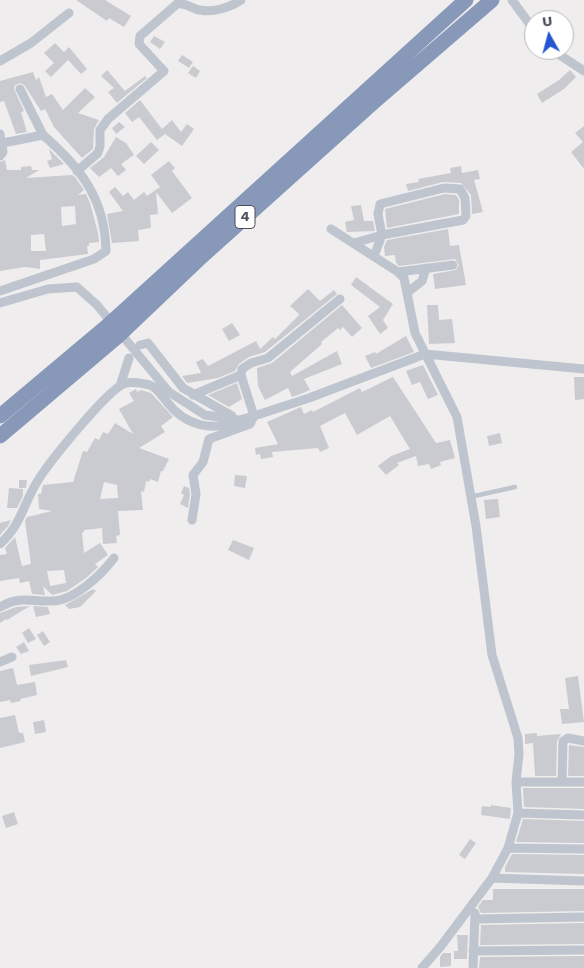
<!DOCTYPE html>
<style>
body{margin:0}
#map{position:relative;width:584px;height:968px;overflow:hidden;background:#efeded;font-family:"Work Sans",sans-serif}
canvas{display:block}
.north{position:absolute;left:524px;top:10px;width:50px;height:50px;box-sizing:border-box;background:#fff;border:1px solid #b5b8bd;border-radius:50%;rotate:353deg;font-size:14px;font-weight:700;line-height:20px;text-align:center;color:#474d59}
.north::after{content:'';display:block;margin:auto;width:18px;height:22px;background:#2555d1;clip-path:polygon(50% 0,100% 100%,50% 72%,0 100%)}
</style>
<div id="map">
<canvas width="584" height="968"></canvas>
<div class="north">U</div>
</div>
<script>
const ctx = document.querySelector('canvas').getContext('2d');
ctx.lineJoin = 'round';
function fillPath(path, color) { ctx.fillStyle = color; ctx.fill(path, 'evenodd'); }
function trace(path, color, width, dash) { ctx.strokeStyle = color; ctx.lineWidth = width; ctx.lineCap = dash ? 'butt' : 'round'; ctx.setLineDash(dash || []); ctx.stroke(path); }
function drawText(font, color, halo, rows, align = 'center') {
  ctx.font = font + ' "Work Sans",sans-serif'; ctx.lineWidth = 4.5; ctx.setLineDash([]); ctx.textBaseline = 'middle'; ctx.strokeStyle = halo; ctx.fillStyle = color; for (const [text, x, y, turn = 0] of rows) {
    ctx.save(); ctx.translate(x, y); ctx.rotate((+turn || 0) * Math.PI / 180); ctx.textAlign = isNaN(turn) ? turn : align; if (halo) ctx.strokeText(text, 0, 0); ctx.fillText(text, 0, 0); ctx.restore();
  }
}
const building = new Path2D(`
 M76 0H105L131 16 124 27 109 18 107 21Z
 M154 36 165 42 160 49 150 42Z
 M55 43 64 52 69 47 87 69 81 74 68 60 51 77 45 71 54 63 44 53Z
 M182 55 193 62 189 68 178 61Z
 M193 66 200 71 196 78 188 73Z
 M107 70 125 91 145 76 147 78 117 103 108 92 114 88 101 76Z
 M570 70 576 77 564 89 542 103 537 94 559 80Z
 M33 72 36 80 39 77 46 97 52 94 63 110 85 88 95 97 78 113 99 120 94 129 93 149 82 158 54 127 45 109 41 111 25 86 21 83 15 85 14 89 24 111 21 112 27 132 16 134 4 101 0 102V81Z
 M140 100 162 129 172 120 181 132 187 124 194 129 182 146 165 134 157 140 139 117 132 122 125 113Z
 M119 122 125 127 116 134 112 128Z
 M584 126V169L571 152 583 142 575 133Z
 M116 137 126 143 134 155 121 164 126 170 118 176 111 168 99 177 90 168 104 157Z
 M151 142 159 150 144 164 136 156Z
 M49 149 64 164 50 168 47 161 52 159Z
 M5 160 7 170H21V167L31 166 32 170H39L26 178 72 175 75 177 84 190 78 195 86 194 90 203 98 233 99 242 89 243V246H87L88 254 40 260V269L25 267 0 271V162ZM75 206 76 224 62 226 61 207ZM44 234 46 251H31V235Z
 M169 161 175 168 172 171 192 198 172 213 156 192 158 214 150 215 151 228 138 230 139 241 112 243 107 214 123 211 109 192 115 187 123 196 128 192 134 200 144 192 147 196 160 187 151 175Z
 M461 166 462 173 478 170 480 179 474 180 483 212 472 214 471 195 461 183 443 182 408 191 406 184 419 182 418 179 451 173 450 168Z
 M445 194 456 195 459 200V214L387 228 385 209Z
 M361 205 364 221H373L375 231 347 232 345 222 354 220 351 206Z
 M448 229 450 246 459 245 466 285 435 289 433 274 456 270 459 265 455 259 399 266 396 263 395 255 385 256 384 247 387 240Z
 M356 277 393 304 383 320 388 328 380 334 368 316 380 307 351 285Z
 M308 289 320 301 334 290 337 294 265 352 249 357 239 364 235 371 218 378 187 383 182 376 201 373 196 362 203 359 208 366 256 341 260 349 273 337 275 339 298 316 299 314 290 306Z
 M342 305 362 328 352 337 343 327 340 330 338 328 321 342 322 344 290 372 292 376 337 351 342 364 304 379 310 390 303 393 292 397 288 388 265 400 258 386 257 368 272 363Z
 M427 305H438L439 320 452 319 455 343 429 344Z
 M232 323 240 335 229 341 222 329Z
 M406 336 414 352 371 368 365 356 375 352 376 354Z
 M423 365 438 395 428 399 420 382 412 385 406 371Z
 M393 377 436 443 450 440 455 458 440 462 441 465 431 469 429 464 418 466 416 456 397 463 399 465 386 475 378 466 391 456 410 449 390 416 357 435 345 413 320 426 329 448 320 452 318 448 272 452 273 457 261 459 260 454 256 455 255 448 278 444 267 422 301 407 304 414 312 410 313 412 360 388 362 392Z
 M574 377H584V399L575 400Z
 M237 383 242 399 229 407 208 395Z
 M136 389 137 392 141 390 151 393 173 417 161 426 165 432 139 448 169 459 163 471H161L158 482 150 479 149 482 146 481 144 492 141 491 143 510 118 511 120 535 116 536 117 543 103 544 102 528 84 530V532L82 533 84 553 100 543 108 555 95 564 98 567 86 578 67 591 52 595 43 586 45 595 32 594 29 581 20 583 19 578 0 581V555L7 554 5 548 15 537 22 566 31 564 25 521 27 517 52 511 39 509 38 494H41L43 485 73 482 83 451 87 452 95 438 99 440 103 432 108 434 115 423 133 434 119 409 134 401 129 393ZM104 482 117 485 118 498 100 499ZM64 570 66 583 50 586 47 571Z
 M500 433 502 443 489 446 487 436Z
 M235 475 247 476 245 488 234 486Z
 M19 480H27L26 488H19Z
 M184 486 189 488 190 494 188 508 180 504 184 495 181 493Z
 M9 488 23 489V496L17 508H7Z
 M498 499 500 517 486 519 484 500Z
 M11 520 8 526 0 535V523Z
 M233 540 254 548 249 560 228 550Z
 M93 589 96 591 80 607 69 609 65 605Z
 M30 606 7 620 6 619 0 623V613L16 607Z
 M33 606 48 607 50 614 36 617Z
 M29 628 36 639 28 643 22 633Z
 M43 631 50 642 44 646 37 635Z
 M24 642 29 651 21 654 16 647Z
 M66 660 68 667 31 676 29 665Z
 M13 668 17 685 35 682 37 695 20 699 21 701 11 703 10 700 0 702V671Z
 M578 676 584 722 562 724 560 709H569L565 678Z
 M15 715 19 733H23L25 742 0 748V718Z
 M44 720 46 732 35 734 33 722Z
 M537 733V736L561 734 557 741 556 776H535L533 743 525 744V734Z
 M569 745 584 747V776H568Z
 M523 788H584V809L524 807Z
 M491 805 511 808 510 819 481 815 482 806 491 807Z
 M14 812 18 824 6 828 2 816Z
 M523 819 584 821V843L516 842Z
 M470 839 476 843 465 859 459 855Z
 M512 854 584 855V874L505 872V867Z
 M493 889H584V911L481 913 478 907 483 900H493Z
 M584 923V944L480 945 481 925Z
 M457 935H468L467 959H454V951H458Z
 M443 953H451V966L440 967V957Z
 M584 956V968H479L480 957Z`);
const lane = new Path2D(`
 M470 497 515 487`);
const street = new Path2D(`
 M512 0 534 30
 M552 50 584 71
 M0 61 31 43 69 13
 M20 89 43 135
 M0 134 3 152 0 156
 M77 171 98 153 100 146V130L108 119 164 71 139 44 140 36 177 4C185 2 192 9 200 10 213 13 231 7 241 0
 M331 229 398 272 404 278 415 333 457 417 476 526 492 655 518 738 519 754 516 782 518 813 508 848 492 878 441 946 422 968
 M354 243 382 235 463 220 466 216 465 198 460 189 444 188 380 204 378 214 382 235 374 256
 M398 272 453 265
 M0 291 94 259 106 251C105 199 81 168 43 135L3 143
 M408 292 422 281 426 268
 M0 303 48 289 77 287 97 305 169 392 205 415 239 420 254 416 309 398 425 354 584 369
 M140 345 148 343 183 388 232 416
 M120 386 129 358
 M193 395 241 375
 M192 520 196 494 193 475 203 462 209 439 250 424 254 416 241 375 242 369 251 363 268 358 340 299
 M0 544C21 525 23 505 37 482 47 465 109 387 126 383 131 382 139 383 145 384 156 385 160 394 167 402 185 425 212 433 238 420
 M0 607C22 595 31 602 52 601 74 601 102 574 114 558
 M0 662 12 657
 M562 781 563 741 568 738 584 741
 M516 782H584
 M518 813 584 815
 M508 848 584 849
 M492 878 584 881
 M476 919 584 917
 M473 951 584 950
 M473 968 475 913`);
const highway = new Path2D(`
 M0 416 106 327 466 0
 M0 436 117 337 198 260 375 101 492 0`);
const shields = [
 [245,217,20]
];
const shieldNames = [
 ["4",245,217]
];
fillPath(building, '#cacbd1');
trace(lane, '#bfc5ce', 4.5);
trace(street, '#bfc5ce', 9);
trace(highway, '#8898b9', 15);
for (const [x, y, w] of shields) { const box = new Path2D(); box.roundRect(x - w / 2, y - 11.5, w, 23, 4); ctx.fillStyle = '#fff'; ctx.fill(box); trace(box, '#474d59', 1); }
drawText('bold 14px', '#474d59', null, shieldNames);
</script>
